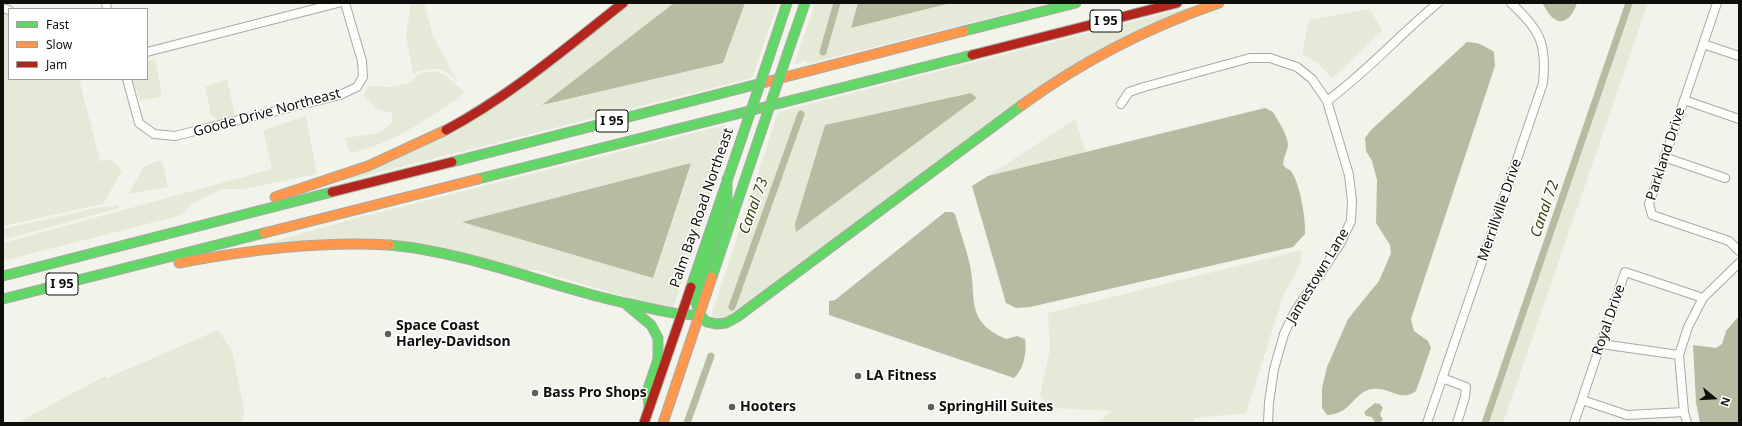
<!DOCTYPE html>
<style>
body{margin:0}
#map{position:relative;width:1742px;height:426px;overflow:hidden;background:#f2f4ec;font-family:"Noto Sans",sans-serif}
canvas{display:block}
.frame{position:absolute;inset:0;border:4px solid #0e0f0a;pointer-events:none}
.legend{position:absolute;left:8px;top:8px;width:140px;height:72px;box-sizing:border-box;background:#fff;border:1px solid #9f9f9d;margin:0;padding:5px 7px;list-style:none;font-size:12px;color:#0e0f0a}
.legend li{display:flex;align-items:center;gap:8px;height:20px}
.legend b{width:20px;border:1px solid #9f9f9d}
.north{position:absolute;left:1694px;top:378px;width:40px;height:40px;-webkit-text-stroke:3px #fff;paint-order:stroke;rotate:108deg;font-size:11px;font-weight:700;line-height:16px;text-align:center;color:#0e0f0a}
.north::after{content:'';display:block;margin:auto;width:14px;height:18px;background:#0e0f0a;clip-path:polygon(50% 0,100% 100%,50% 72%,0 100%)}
</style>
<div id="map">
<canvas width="1742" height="426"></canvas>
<div class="frame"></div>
<ul class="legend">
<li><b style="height:5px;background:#63d668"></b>Fast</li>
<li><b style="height:5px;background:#ff974d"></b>Slow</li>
<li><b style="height:5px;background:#b3261e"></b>Jam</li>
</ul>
<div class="north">N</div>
</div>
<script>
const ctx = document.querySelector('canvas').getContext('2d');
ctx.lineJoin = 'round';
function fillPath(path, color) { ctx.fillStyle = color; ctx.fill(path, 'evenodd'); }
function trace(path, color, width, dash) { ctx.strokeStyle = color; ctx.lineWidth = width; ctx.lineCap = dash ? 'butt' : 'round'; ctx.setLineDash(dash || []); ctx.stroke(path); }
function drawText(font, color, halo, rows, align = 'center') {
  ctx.font = font + ' "Noto Sans",sans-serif'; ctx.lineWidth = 3; ctx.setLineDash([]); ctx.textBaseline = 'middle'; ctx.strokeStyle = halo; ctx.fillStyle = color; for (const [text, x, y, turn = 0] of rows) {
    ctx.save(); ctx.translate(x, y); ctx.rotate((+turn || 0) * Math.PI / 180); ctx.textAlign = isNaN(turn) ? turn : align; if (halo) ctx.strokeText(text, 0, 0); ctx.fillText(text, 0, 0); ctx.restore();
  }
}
const green = new Path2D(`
 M411 3H424L433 36 458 82C447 71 441 67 426 70 421 71 417 71 413 74L406 35Z
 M629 3H674L543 105 723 63 745 3H778L752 78 345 181 422 146Z
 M815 3H858L851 28 951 3H1048L807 64 806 60 794 65Z
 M1625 3H1648L1503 423H1482Z
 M1198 5 1144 28 725 318 711 317 778 112ZM971 93 977 98 796 232 795 224 825 125Z
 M1369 9 1383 30 1332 79 1318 63 1302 54 1309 20Z
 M5 13 9 15V79H79L100 161 112 160 122 171 103 204 3 226V14Z
 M155 59 162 96 140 101 132 79H147V61Z
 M436 71 447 76 464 92 459 98C423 121 393 144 350 153L345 138 379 133 393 122 392 113 377 109 363 95 368 86 390 87 410 83 418 74Z
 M227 79 235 116 218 121 211 114 205 87Z
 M306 116 317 174 244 189H222L193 203 182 215 3 261V243L272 169 263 130Z
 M1075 119 1086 152 988 176Z
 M725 125 726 129 735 127 672 311 536 270H518L459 254 261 245 349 220Z
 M157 161H162L168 187 128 194 144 167Z
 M118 205 119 208 3 240V229L105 206 108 207Z
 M1302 250 1300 265 1284 294 1246 413 1195 418 1193 423H1096L1112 411 1050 408 1040 395 1050 350 1048 313Z
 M218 330 232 351 244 409 243 423H17L105 376 107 378Z`);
const water = new Path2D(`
 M674 3H745L723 63 542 105Z
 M858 3H951L851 28Z
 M1542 3H1577C1574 13 1565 28 1553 18 1548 14 1546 8 1542 3Z
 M1467 42C1478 42 1485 46 1494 52L1495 66 1411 319 1414 331 1428 341 1431 348 1416 391C1402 403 1388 386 1372 389 1353 392 1352 414 1327 415L1322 408V388L1327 367 1348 319 1379 281 1391 253 1390 245 1376 223 1377 180 1372 161 1366 151 1365 138 1371 130Z
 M971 93 977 98 796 232 795 224 825 125Z
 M1265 108 1273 112C1278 121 1288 135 1288 145 1288 151 1281 161 1284 166 1285 168 1289 169 1291 171 1300 183 1306 219 1305 234L1293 247 1030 307 1016 308 1006 303 972 186 988 176Z
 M691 163 653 278 462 222Z
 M945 212H952L955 214C960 231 966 248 970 265 977 300 965 321 1006 339L1017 336 1025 339C1027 352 1024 369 1014 378L829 315V301L835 300Z
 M1739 316V423H1700L1696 402 1693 345 1716 348 1722 344 1726 331Z
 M1375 403 1380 404 1383 408 1380 414 1383 420 1379 423H1375L1372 417 1366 416 1364 412Z`);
const canal = new Path2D(`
 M823 52 837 3
 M732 307 801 114
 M687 423 711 356
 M1485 423 1629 3`);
const street = new Path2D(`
 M106 3 107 9
 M1717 3 1649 204 1652 215 1729 241 1739 251
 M3 8 9 10
 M1703 44 1739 56
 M147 52 338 3
 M127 79 139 123 154 134 175 136 340 95 357 87 363 77 362 61 345 3
 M1684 100 1739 119
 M1327 101C1367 72 1400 34 1438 3
 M1121 104 1129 92 1144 87 1250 58H1270L1297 67 1312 79 1327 101 1349 175 1352 201 1351 221 1340 244 1294 313 1284 334 1274 369 1269 402 1268 423
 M1664 157 1725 178
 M1601 344 1679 355
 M1442 378 1466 387 1465 397 1457 423
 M1582 400 1627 415 1684 412
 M1427 423 1543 83C1547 43 1540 30 1511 3
 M1574 423 1625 272 1703 298
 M1687 423 1684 412 1679 355 1688 327 1703 298 1739 263`);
const fast = new Path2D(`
 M964 31 1076 3
 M788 52 805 3
 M769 57 787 3
 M452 162 766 82
 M478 179 972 55
 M727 179V201L695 297 699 315 707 322 717 324 726 323 737 317 1022 105
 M390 245C473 253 549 287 630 304 653 309 675 315 699 315
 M3 276 332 192
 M712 277 761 132
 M691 287 742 137
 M3 299 264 233
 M628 306 651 325 658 338V359L648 389 649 408`);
const slow = new Path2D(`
 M766 82 964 31
 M1022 105C1084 60 1146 28 1219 3
 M275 197 368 166 446 130
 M264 233 478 179
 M179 263C250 250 318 241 390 245
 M663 423 712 277`);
const jam = new Path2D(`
 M972 55 1177 3
 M446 130C510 96 566 48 623 3
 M332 192 452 162
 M644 423 691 287`);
const fastBridge = new Path2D(`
 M761 132 788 52
 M742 137 769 57`);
const markers = [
 [388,334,4,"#5e5f59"],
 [858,376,4,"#5e5f59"],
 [535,393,4,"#5e5f59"],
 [732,407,4,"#5e5f59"],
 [931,407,4,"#5e5f59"]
];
const shields = [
 [1106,21,32],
 [612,121,32],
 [62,284,32]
];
const shieldNames = [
 ["I 95",1106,21],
 ["I 95",612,121],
 ["I 95",62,284]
];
const streetNames = [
 ["Goode Drive Northeast",267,113,-15],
 ["Parkland Drive",1666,154,-72],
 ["Palm Bay Road Northeast",702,208,-71],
 ["Merrillville Drive",1500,210,-71],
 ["Jamestown Lane",1318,276,-59],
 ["Royal Drive",1609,320,-71]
];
const poiNames = [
 ["Space Coast",396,326],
 ["Harley-Davidson",396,342],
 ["LA Fitness",866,376],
 ["Bass Pro Shops",543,393],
 ["Hooters",740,407],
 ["SpringHill Suites",939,407]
];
const waterNames = [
 ["Canal 73",754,206,-70],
 ["Canal 72",1545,209,-71]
];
fillPath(green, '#e5ead8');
fillPath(water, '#b6bca2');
trace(canal, '#b6bca2', 7);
trace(street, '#a8a9a3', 10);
trace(fast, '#a8a9a3', 11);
trace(slow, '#a8a9a3', 11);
trace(jam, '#a8a9a3', 11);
trace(street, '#fdfdfc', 8);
trace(fast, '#63d668', 9);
trace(slow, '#ff974d', 9);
trace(jam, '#b3261e', 9);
trace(fastBridge, '#a8a9a3', 11, []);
trace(fastBridge, '#63d668', 9);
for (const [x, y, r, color] of markers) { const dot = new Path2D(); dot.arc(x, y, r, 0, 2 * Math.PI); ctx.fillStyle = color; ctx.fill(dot); trace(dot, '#fff', 1.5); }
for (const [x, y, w] of shields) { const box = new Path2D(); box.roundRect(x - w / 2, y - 11, w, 22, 3); ctx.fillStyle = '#fff'; ctx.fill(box); trace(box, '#0e0f0a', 1); }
drawText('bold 13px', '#0e0f0a', null, shieldNames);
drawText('14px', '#0e0f0a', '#fff', streetNames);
drawText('bold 14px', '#0e0f0a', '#fff', poiNames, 'left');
drawText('italic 15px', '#3b440c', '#fff', waterNames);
</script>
